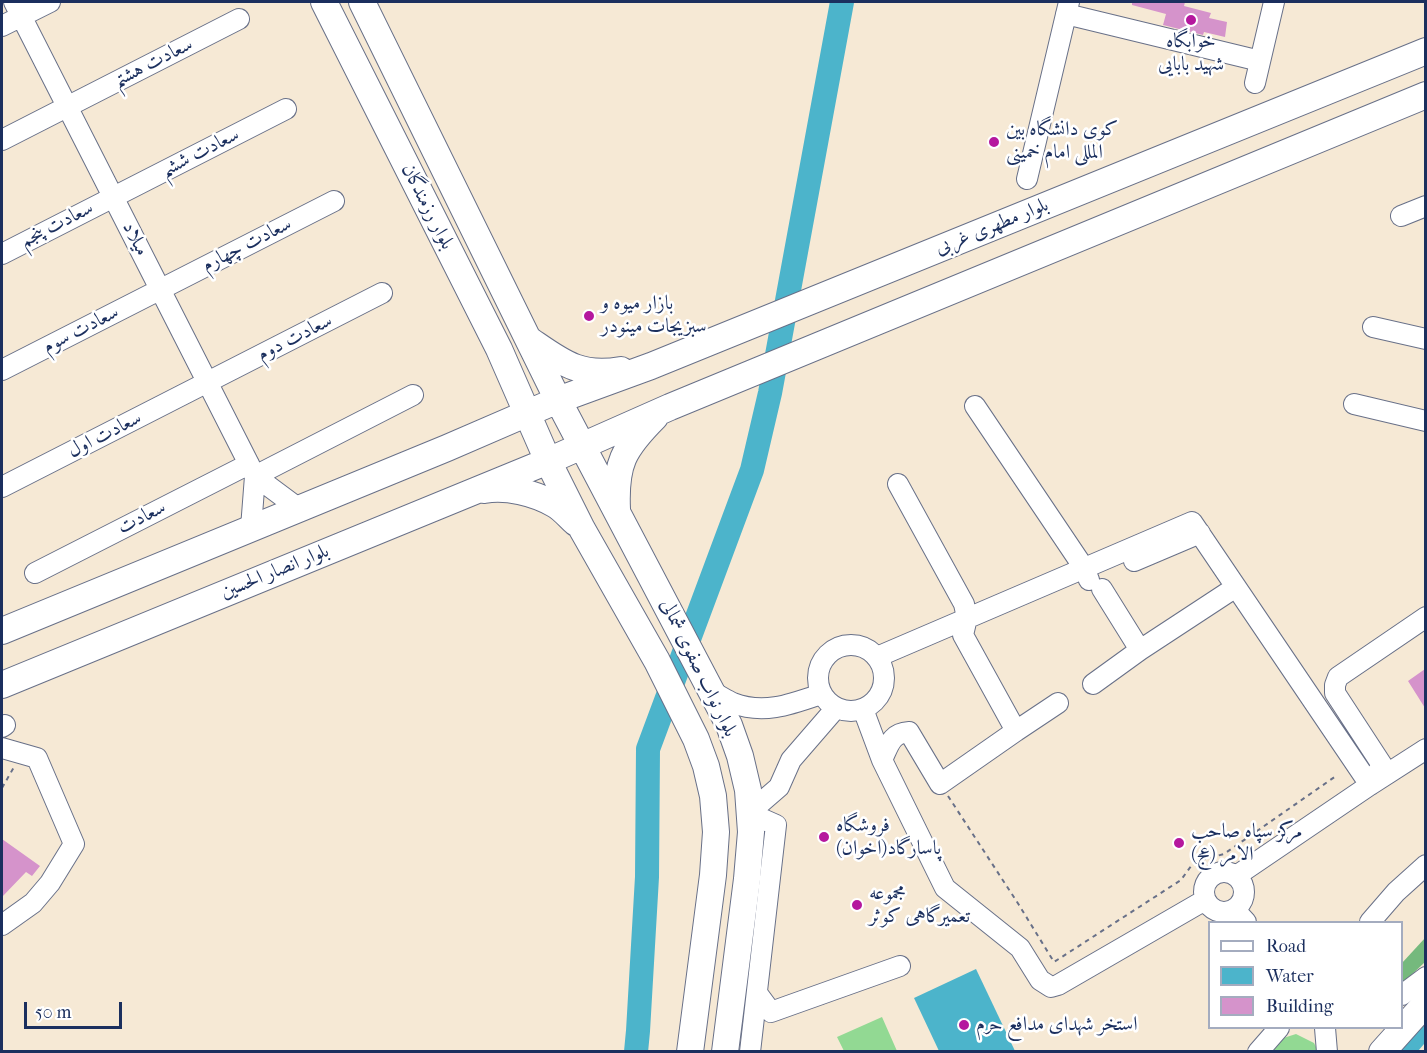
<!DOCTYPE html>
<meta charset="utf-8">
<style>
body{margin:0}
#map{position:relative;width:1427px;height:1053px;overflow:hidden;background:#f6e9d5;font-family:"IM FELL French Canon",serif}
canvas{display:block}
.frame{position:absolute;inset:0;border:3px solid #1b2f5e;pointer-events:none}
.legend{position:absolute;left:1208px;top:921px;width:195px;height:108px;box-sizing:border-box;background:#fff;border:2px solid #a4acbf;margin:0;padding:8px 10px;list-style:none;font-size:18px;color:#1b2f5e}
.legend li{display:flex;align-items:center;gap:12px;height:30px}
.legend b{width:30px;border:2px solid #a4acbf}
.scale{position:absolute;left:24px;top:1002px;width:98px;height:27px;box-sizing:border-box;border:3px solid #1b2f5e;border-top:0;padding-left:8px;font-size:18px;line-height:21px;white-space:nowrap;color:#1b2f5e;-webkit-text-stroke:4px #fff;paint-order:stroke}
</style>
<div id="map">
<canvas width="1427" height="1053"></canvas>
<div class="frame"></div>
<ul class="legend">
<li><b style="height:8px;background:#fff"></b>Road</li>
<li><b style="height:16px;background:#4cb4cb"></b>Water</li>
<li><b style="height:16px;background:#d593cb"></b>Building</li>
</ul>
<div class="scale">50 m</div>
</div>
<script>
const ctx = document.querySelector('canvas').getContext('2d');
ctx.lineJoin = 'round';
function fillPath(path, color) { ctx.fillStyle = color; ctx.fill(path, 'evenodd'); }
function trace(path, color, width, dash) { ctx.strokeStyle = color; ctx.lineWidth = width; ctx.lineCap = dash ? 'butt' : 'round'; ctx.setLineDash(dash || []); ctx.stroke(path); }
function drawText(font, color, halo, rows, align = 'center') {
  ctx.font = font + ' "IM FELL French Canon",Amiri,serif'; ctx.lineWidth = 5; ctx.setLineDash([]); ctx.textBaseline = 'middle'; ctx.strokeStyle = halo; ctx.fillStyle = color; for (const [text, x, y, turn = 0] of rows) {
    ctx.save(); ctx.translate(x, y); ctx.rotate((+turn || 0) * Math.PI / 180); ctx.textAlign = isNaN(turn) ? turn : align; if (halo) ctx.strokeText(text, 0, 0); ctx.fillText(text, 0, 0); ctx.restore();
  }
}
const green = new Path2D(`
 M882 1017 897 1051H844L837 1037Z
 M1296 1034 1314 1043 1318 1051 1267 1052 1277 1040Z`);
const forest = new Path2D(`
 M1425 938V962L1402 984V963Z`);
const water = new Path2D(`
 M976 969 1015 1051H939L914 998Z`);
const canal = new Path2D(`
 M1408 1052 1426 1031`);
const river = new Path2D(`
 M636 1052 638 1031 647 877 648 749 752 470 770 393 842 2`);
const building = new Path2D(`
 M1132 2H1185L1184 6 1211 13 1209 18 1227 22 1225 37 1204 32 1203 35 1163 25 1166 14 1132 5Z
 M1425 669V708L1408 681Z
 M2 839 40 866 32 876 26 872 2 897Z`);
const path = new Path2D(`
 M2 788 14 767
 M948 796 1019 905 1054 962 1181 880 1194 862 1224 854 1336 776`);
const minor = new Path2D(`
 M14 2 255 476 298 508
 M1066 14 1260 61
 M2 26 50 2
 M1255 83 1274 2
 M2 140 239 19
 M1027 179 1069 2
 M1401 216 1426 206
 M2 254 286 109
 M1373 327 1426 339
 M2 370 334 201
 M1354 404 1426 421
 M975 406 1084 568 1089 580
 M255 476 413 395
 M2 487 382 293
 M251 528 255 476
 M1134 561 1200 533
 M35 573 249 464
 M818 678a33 33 0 1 1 66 0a33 33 0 1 1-66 0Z
 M1140 650 1236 587
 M877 657 1192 522 1370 785
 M1093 684 1140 650 1102 589
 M712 692C719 695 726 700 733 703 764 715 792 704 821 694
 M863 709 882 760 945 888 1020 948 1040 980 1051 987 1058 985 1205 900
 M2 727 5 725
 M1016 731 1058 703
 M2 748 37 758 74 844 50 883 33 903 2 925
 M882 760C889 745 891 733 909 732L940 784 1016 731 963 635 967 618 964 604 898 484
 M1370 785 1382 765 1335 693V685L1338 677 1426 617
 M1204 892a20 20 0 1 1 40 0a20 20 0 1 1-40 0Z
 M1236 876 1370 785 1426 749
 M1234 909 1246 922
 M1370 922 1396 892 1426 865
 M757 993 771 1012 900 966
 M1402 995 1426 977
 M1325 1028 1327 1052
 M750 1052 776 825 749 813 779 787 791 760 836 708
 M1258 1052 1279 1028`);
const major = new Path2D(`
 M324 2 499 349 548 461 582 529 657 661 696 739 706 766 713 796 716 832 713 875 690 1052
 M362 2 558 400 729 725 740 756 748 790 751 832 747 879 725 1052
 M531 341C563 363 580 377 621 370
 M484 490C507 486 534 493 554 504 562 508 569 517 576 523
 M617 509C615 464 623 449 655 417
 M2 631 447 448 558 400 651 366 1426 51
 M2 685 548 461 670 407 1426 95
 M1382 1052 1426 1003`);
const markers = [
 [1191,20,6,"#b5179e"],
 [994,142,6,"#b5179e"],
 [589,316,6,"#b5179e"],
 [824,837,6,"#b5179e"],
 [1179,843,6,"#b5179e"],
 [857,905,6,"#b5179e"],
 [964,1025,6,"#b5179e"]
];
const poiNames = [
 ["خوابگاه",1191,42,"center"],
 ["شهید بابایی",1191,65,"center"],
 ["کوی دانشگاه بین",1006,130],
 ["المللی امام خمینی",1006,153],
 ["بازار میوه و",601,304],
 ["سبزیجات مینودر",601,327],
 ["فروشگاه",836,826],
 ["پاسارگاد(اخوان)",836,849],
 ["مرکز سپاه صاحب",1191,832],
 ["الامر (عج)",1191,855],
 ["مجموعه",869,894],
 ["تعمیرگاهی کوثر",869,917],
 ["استخر شهدای مدافع حرم",976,1025]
];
const streetNames = [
 ["سعادت هشتم",153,63,-27],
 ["سعادت ششم",200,153,-27],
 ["بلوار رزمندگان",427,207,63],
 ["سعادت پنجم",57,225,-27],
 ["بلوار مطهری غربی",992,227,-22],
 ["میلاد",135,239,63],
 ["سعادت چهارم",247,245,-27],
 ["سعادت سوم",81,330,-27],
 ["سعادت دوم",295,338,-27],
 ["سعادت اول",105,435,-27],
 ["سعادت",142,518,-27],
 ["بلوار انصار الحسین",275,572,-22],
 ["بلوار نواب صفوی شمالی",698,668,64]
];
fillPath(green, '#92d993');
fillPath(forest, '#75b97d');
fillPath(water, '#4cb4cb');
trace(canal, '#4cb4cb', 14);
trace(river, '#4cb4cb', 24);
fillPath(building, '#d593cb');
trace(minor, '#687088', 22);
trace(major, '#687088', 28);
trace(path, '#687088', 2, [4.5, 4.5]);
trace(minor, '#fff', 20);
trace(major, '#fff', 26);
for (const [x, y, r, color] of markers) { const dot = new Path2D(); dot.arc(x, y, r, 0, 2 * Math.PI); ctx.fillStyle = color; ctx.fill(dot); trace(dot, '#fff', 2); }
drawText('20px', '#1b2f5e', '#fff', poiNames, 'left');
drawText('20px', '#1b2f5e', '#fff', streetNames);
</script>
